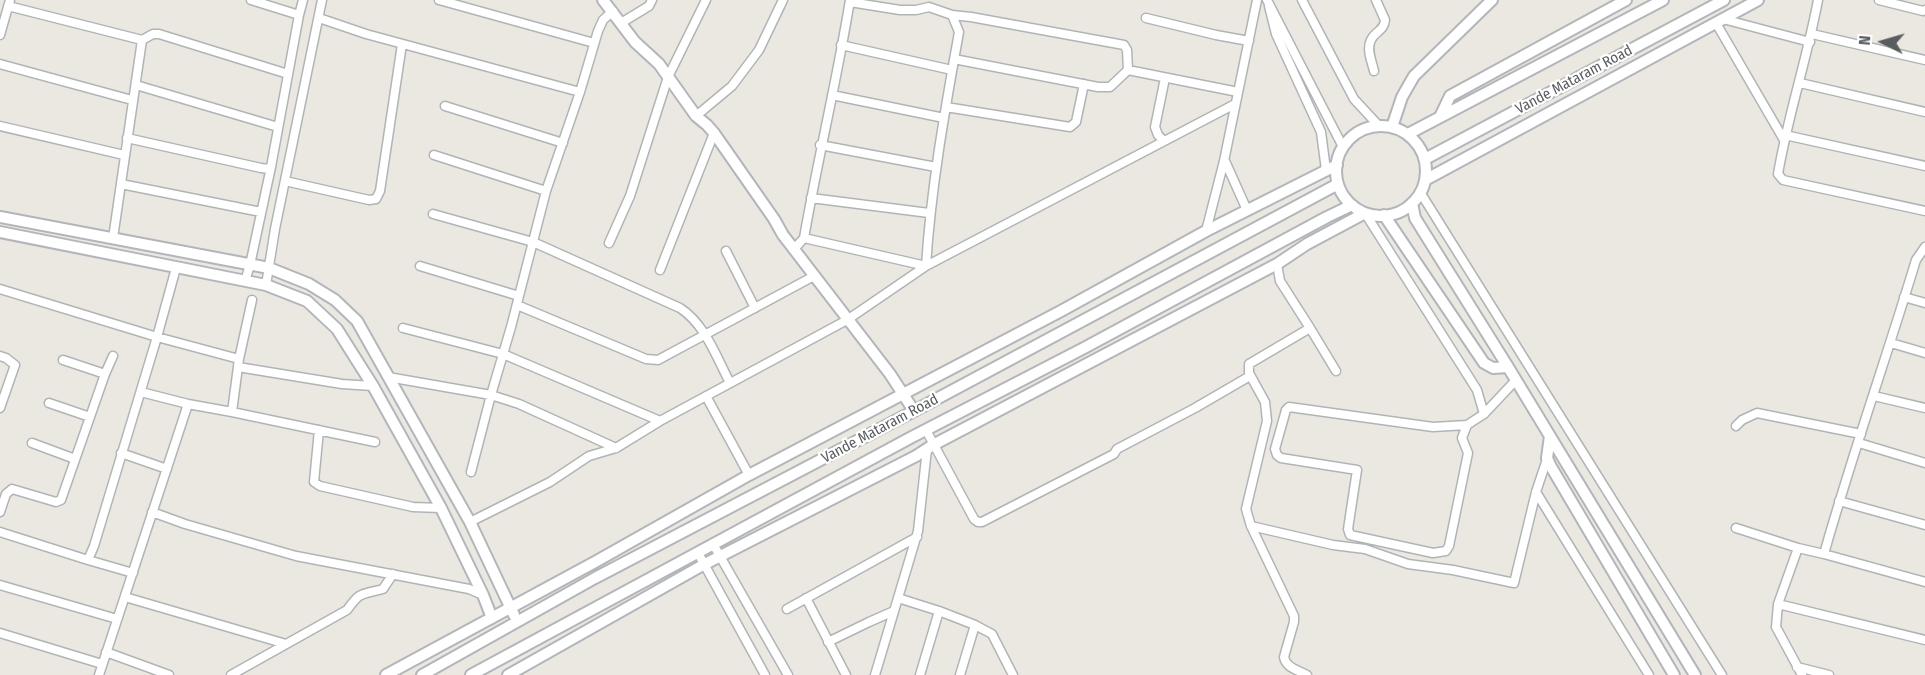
<!DOCTYPE html>
<style>
body{margin:0}
#map{position:relative;width:1925px;height:675px;overflow:hidden;background:#ebe8e1;font-family:"Fira Sans Condensed",sans-serif}
canvas{display:block}
.north{position:absolute;left:1853px;top:12px;width:60px;height:60px;-webkit-text-stroke:4px #fff;paint-order:stroke;rotate:275deg;font-size:16px;font-weight:700;line-height:24px;text-align:center;color:#595d60}
.north::after{content:'';display:block;margin:auto;width:21px;height:27px;background:#595d60;clip-path:polygon(50% 0,100% 100%,50% 72%,0 100%)}
</style>
<div id="map">
<canvas width="1925" height="675"></canvas>
<div class="north">N</div>
</div>
<script>
const ctx = document.querySelector('canvas').getContext('2d');
ctx.lineJoin = 'round';
function trace(path, color, width, dash) { ctx.strokeStyle = color; ctx.lineWidth = width; ctx.lineCap = dash ? 'butt' : 'round'; ctx.setLineDash(dash || []); ctx.stroke(path); }
function drawText(font, color, halo, rows, align = 'center') {
  ctx.font = font + ' "Fira Sans Condensed",sans-serif'; ctx.lineWidth = 4.5; ctx.setLineDash([]); ctx.textBaseline = 'middle'; ctx.strokeStyle = halo; ctx.fillStyle = color; for (const [text, x, y, turn = 0] of rows) {
    ctx.save(); ctx.translate(x, y); ctx.rotate((+turn || 0) * Math.PI / 180); ctx.textAlign = isNaN(turn) ? turn : align; if (halo) ctx.strokeText(text, 0, 0); ctx.fillText(text, 0, 0); ctx.restore();
  }
}
const street = new Path2D(`
 M251 0 299 15
 M439 0 594 43
 M1267 0 1343 147
 M1302 0 1354 99 1379 126
 M1818 0C1807 59 1788 115 1778 174L1783 180 1925 211
 M1879 0 1923 11 1925 10
 M8 6 142 40
 M1269 6 1276 34 1321 132 1326 170
 M952 15 971 17 1124 45 1127 50 1128 70
 M319 18 366 34 580 92
 M1146 18 1216 35 1249 41
 M1723 19 1810 42
 M621 23 649 6 652 0
 M1716 23 1784 140
 M1812 34 1925 60
 M0 35 10 0
 M841 45 952 70
 M954 59 1098 87H1110L1128 70 1238 92
 M0 64 132 100
 M1374 71C1372 62 1366 49 1371 40 1375 31 1384 31 1385 20L1376 0
 M1800 83 1925 112
 M136 85 278 127
 M832 95 944 118
 M445 106 563 143
 M946 107 1070 127 1076 122 1084 84
 M696 116 732 86 759 50 783 0
 M0 126 124 155
 M1785 135 1925 166
 M127 138 261 168 270 169
 M1164 141 1158 135 1155 127 1165 78
 M820 145 936 167
 M434 155 546 191
 M1225 161 1247 210
 M285 181 369 200 376 199 380 191 402 44
 M121 184 261 212
 M1420 192 1722 675
 M811 198 929 213
 M1365 213 1477 390 1484 414
 M433 214 533 242 680 308C705 324 717 358 730 383
 M1206 231 1224 161 1257 0
 M113 238 142 40 153 34H159L288 74
 M804 238 926 266 1235 104
 M609 243 630 196 668 77 706 0
 M795 248 804 238C818 158 837 80 850 0
 M726 251 755 308
 M1277 264 1280 281 1310 328 1249 364V373L1265 402 1267 421 1246 509 1251 526 1294 616V622L1284 657C1286 668 1298 670 1307 675
 M420 266 519 296
 M660 270 714 133
 M245 281 250 265 271 167 299 15 303 0
 M266 285 275 229 322 0
 M0 289 157 337 176 268
 M1904 297 1925 303
 M517 305 646 359 658 360 814 276
 M403 328 503 354 660 421
 M1310 328 1336 371
 M1891 343 1925 353
 M0 356 6 358 15 365 0 408
 M238 367 342 384 373 386
 M105 374 113 356
 M388 377 491 395 519 404 616 448
 M141 392 188 404 232 412 239 359
 M706 396 749 475
 M1874 396 1925 408
 M49 403 90 417
 M232 412 375 442
 M1467 425 1462 438 1468 453 1449 546 1446 551 1433 553 1350 535 1348 529 1357 470 1281 458 1277 455 1275 449 1286 410 1289 407 1433 427 1467 425 1484 414 1516 380
 M1736 426 1742 420 1757 413 1861 434
 M319 430 314 482 320 486 413 507 441 508
 M926 430 974 519 978 522H982L1114 454 1117 449 1195 408 1250 376
 M32 443 75 459
 M1859 443 1925 463
 M121 453 167 469
 M471 472 491 395 511 327 546 191 580 92 598 31 603 20 613 11
 M1536 492 1649 675
 M1839 501 1925 525
 M0 512 6 494 12 489 56 502 61 500 105 374 63 360
 M152 512 185 524 296 556 469 589 483 595
 M470 522 550 482 589 456 616 448 660 421 847 320 926 266C931 187 945 110 959 32L952 15 929 7 916 10H900L850 2
 M1251 526 1333 545 1365 549 1408 564 1453 570 1514 583 1536 492 1548 456
 M1736 528 1798 548 1824 554C1852 455 1886 359 1916 260L1925 247
 M0 532 88 560 94 546 157 337 239 359 252 300
 M713 544 788 675
 M1798 548 1778 604 1925 640
 M698 553 765 675
 M1824 554 1925 582
 M88 560 133 573
 M0 585 117 619
 M125 597 286 644
 M806 598 846 675
 M898 598 939 611 920 675
 M1778 604 1776 627 1802 675
 M787 609 917 537
 M939 611 975 625 960 675
 M975 625 992 634 1013 675
 M0 633 102 664
 M828 642 869 622 894 611
 M106 652 169 675
 M1797 667 1829 675
 M99 675 188 404
 M231 675 347 610C361 591 360 595 383 589L393 574
 M875 675 918 531 927 449`);
const secondary = new Path2D(`
 M603 0 635 42 659 64 696 116 707 125 714 133 774 219 783 235 890 374 914 411
 M1440 117 1450 96 1626 0
 M1336 171a45 45 0 1 1 90 0a45 45 0 1 1-90 0Z
 M1392 127 1402 97 1414 76 1492 0
 M1408 134 1663 0
 M1425 159 1724 0
 M1425 180 1758 0
 M1412 203 1415 218 1508 367 1695 675
 M1384 215 1484 363 1493 368 1508 367
 M0 217 269 268 309 284 335 300 357 321 470 522 514 615
 M0 232 266 285 307 301 337 329 373 386 441 508 483 595 492 618
 M1550 436 1547 458 1550 465 1674 675
 M386 675 595 562 749 475 1061 311 1206 231 1337 165
 M422 675 595 578 914 411 1338 184
 M471 675 910 438 1084 348 1327 217 1352 205
 M508 675 703 565 916 456 933 445 1277 264 1307 244 1365 213`);
const streetNames = [
 ["Vande Mataram Road",1574,80,-28],
 ["Vande Mataram Road",880,429,-28]
];
trace(street, '#b1b4b7', 11);
trace(secondary, '#b2b6ba', 14);
trace(street, '#fff', 8);
trace(secondary, '#fff', 10);
drawText('15px', '#595d60', '#fff', streetNames);
</script>
